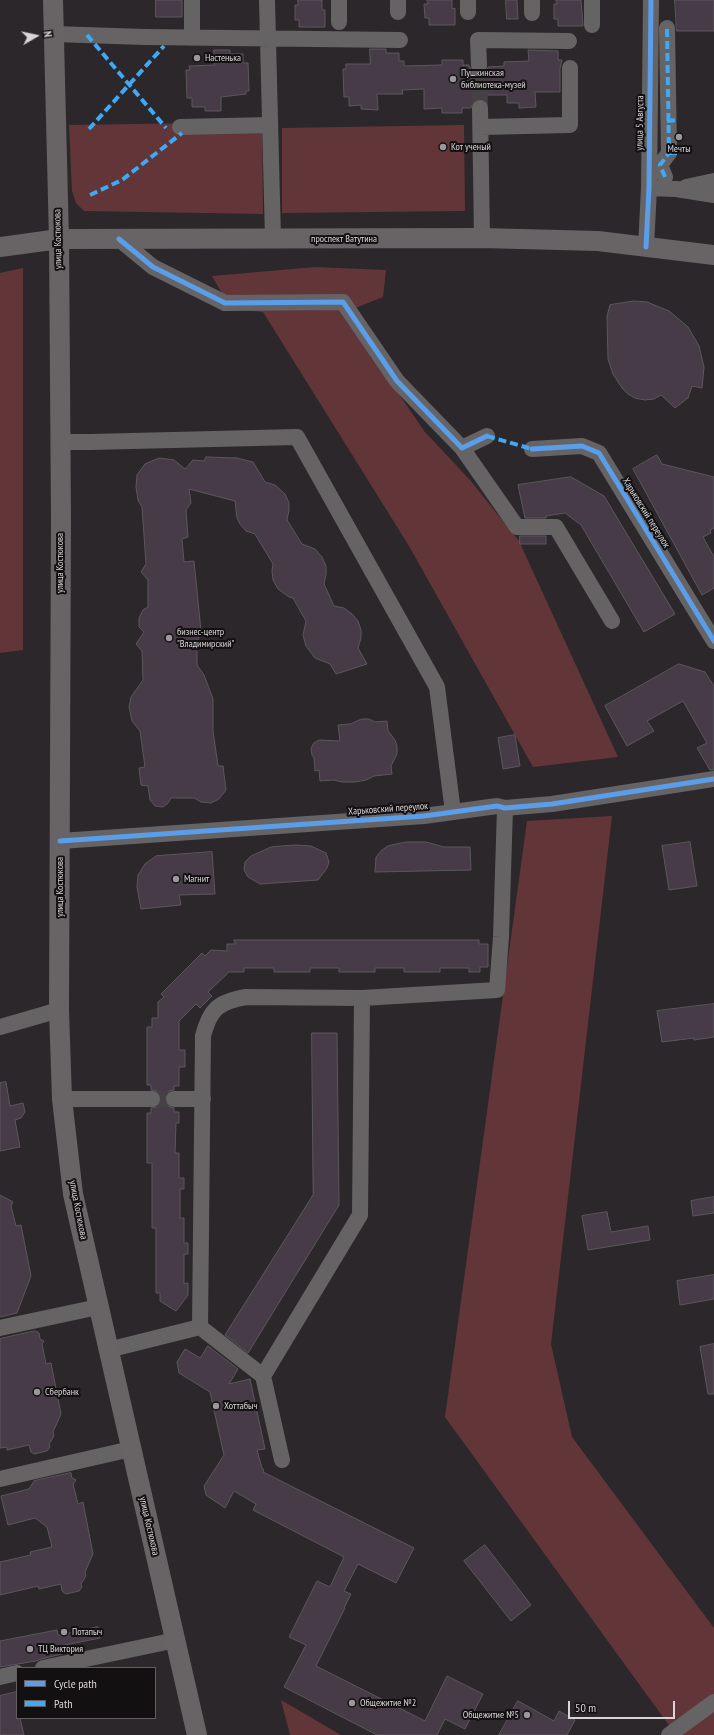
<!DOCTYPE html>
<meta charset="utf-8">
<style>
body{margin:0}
#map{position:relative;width:714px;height:1735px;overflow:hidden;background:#2c272a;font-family:"PT Sans Narrow",sans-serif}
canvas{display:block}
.legend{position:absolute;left:16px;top:1667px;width:140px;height:52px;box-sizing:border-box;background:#131012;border:1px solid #625e61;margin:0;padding:5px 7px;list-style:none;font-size:12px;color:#d9d4d7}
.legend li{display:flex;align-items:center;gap:8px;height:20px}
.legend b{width:20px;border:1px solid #625e61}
.north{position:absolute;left:16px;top:16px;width:40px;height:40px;-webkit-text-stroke:3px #131012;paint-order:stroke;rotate:81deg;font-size:11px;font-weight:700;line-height:16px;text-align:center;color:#d9d4d7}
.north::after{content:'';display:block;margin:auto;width:14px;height:18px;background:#d9d4d7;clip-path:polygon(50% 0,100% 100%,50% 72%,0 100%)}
.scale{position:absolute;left:568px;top:1701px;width:107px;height:18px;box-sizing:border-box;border:2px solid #d9d4d7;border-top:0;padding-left:5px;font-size:12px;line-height:14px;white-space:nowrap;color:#d9d4d7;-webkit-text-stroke:3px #131012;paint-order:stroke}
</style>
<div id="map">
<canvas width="714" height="1735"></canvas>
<ul class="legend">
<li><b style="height:5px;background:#5a9eea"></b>Cycle path</li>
<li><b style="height:5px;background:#3fa9f5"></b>Path</li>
</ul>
<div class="north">N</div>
<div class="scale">50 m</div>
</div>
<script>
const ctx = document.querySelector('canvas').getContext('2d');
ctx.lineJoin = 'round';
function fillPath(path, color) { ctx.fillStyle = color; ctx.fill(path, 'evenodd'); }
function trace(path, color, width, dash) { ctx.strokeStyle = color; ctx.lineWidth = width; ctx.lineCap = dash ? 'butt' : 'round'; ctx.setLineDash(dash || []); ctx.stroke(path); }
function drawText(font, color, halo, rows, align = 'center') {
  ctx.font = font + ' "PT Sans Narrow",sans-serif'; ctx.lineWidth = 4; ctx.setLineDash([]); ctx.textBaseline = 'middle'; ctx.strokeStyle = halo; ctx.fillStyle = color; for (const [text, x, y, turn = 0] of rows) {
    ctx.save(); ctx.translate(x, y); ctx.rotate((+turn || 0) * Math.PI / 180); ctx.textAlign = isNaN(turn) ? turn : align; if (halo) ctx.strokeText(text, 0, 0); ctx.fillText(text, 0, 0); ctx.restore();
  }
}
const green = new Path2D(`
 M262 122 263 214 84 211 76 203 72 191 69 125Z
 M464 125 465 211 282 213V128Z
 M315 267 386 270 383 297 343 313 425 432 470 480 519 541 618 757 533 767 409 546 263 312 231 309 212 276Z
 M23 268V650L0 653V273Z
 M612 816 551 1344 572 1437 714 1628V1735H676L445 1417 527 821Z
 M281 1700 341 1735H290Z`);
const building = new Path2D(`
 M156 0H182V17H156Z
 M298 0H322V10H325V27H299V20H295V5H298Z
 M427 0H452V9L455 8V25H429V18H425L424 4H428Z
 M506 0H517L518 19H507Z
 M556 0H581L583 26H558V19H554V4H557Z
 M675 0H714V31H677Z
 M370 49H386V53H399V61H404V66L442 65V60H463V65H469L471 70 479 74 484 73 488 67 504 66V62L529 61 528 50 558 51V60H562L560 68V92H535L536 107 519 108V103H507V95H482V99L475 100 471 108H462V113H442V108L424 109V89L402 90 403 94H377L378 110 361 109V105L349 106V97H344L343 69H346V64H370Z
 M214 50H230V54H243V63H248L249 91H246V94L221 97V111H205V107H192V98H187L186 70H190L189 66 214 65Z
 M634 301 647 302 669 311 688 327 699 346 704 367 702 388 692 386 688 398 675 408 661 395 654 399 645 400 635 398 628 394 622 388 613 374 608 359 607 316 610 305Z
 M657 455 662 464 714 477V528L710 530 711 533 703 537 714 557V588L702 595 633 469Z
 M206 457 237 458 253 462 265 482 275 485 285 494 289 503V510L287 520 302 544 315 549 322 557 326 566V574L324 584 334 606 344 608 352 614 358 621 361 630V638L358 648 367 664 336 674 330 664 315 658 306 646 303 635 306 621 293 598 289 597 278 589 273 580 272 571 273 564 255 534 246 531 240 524 237 518 235 501 189 489 191 503 186 510 188 537 182 539 184 562 194 561 201 631 197 643V665L204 675 213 699V731L218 766H223L226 790 219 799 211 803 201 802 194 798H171L168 803 163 807 155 806 150 800 148 786 141 785 139 768 145 767 140 731 132 721 129 707 131 697 143 680 142 651 136 644 144 632 139 627V618L143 610 148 607V580L141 572 146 564 142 507 138 500 136 487 137 475 145 464 159 458 174 460 185 469 193 460 204 461Z
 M571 477 604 496 675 614 644 632 581 525 565 513 546 516V518H525L518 485Z
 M520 536H546V544H520Z
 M679 664 705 672 714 686V770H710L697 748 707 743 683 701 647 721 654 731 627 746 605 706Z
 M362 719H369L375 722 387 721 388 731 395 740 397 746V754L391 766 392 774 374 776 366 780 355 782H342L334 780 320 781 319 770 315 771 314 758 312 755 311 748 314 743 319 740 340 741 338 725 350 724Z
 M515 735 520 766 503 769 498 738Z
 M406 842H426L444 847H470L471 870 375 872 376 857 382 850 388 846Z
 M690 842 697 886 669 890 662 846Z
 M296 845 311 846 326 853 329 862 327 868 318 880 260 884 248 877 244 870 245 862 251 856 271 847Z
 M212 852 215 894 179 895 181 905 141 909 137 887 138 875 145 864 156 856Z
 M234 940H479V944H488V967H480V972H469V968H440V972H404V968H375V972H339V968H310V972H274V968H244V972H229L208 992 212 996 200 1008 196 1004 179 1021V1050H185V1067H179V1086H174V1090L169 1091 165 1099 166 1104 170 1107 174 1108V1112H179V1123H176L175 1153H179V1178H184V1189H180V1218H184V1243H188V1254H184V1284L188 1283V1295L176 1311 160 1301V1293H156V1228H152V1163H147V1113H151V1108L157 1107 160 1103 161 1099 157 1091 151 1090V1085H147V1027H152V1018H158V1002L164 997 161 994 202 953 205 956 211 950 227 951V944H235Z
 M714 1004V1037L694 1040V1038L662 1042 657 1011Z
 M312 1033H337L339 1205 248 1353 225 1335 313 1195Z
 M6 1082 10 1106 23 1103 25 1112 21 1118 15 1120 20 1147 0 1151V1083Z
 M0 1195 13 1202 11 1206 16 1226 21 1225 31 1276 17 1313 0 1317Z
 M714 1197V1213L693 1216 691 1201Z
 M607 1212 611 1232 648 1226 650 1240 588 1250 582 1216Z
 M714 1275V1299L680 1305 677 1281Z
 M35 1331 39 1333 40 1339 44 1341 42 1344 46 1364 51 1363 61 1414 53 1432 54 1436 49 1444 50 1447 47 1451 34 1454 31 1452 29 1445 7 1450V1447L0 1448V1339Z
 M714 1344V1394H708L700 1347Z
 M208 1346 238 1369 229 1384 250 1379 265 1449 257 1450 262 1468 264 1470 263 1472 414 1548 396 1583 358 1564 344 1591 351 1594 344 1608H345L316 1666 425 1721 447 1676 483 1694 465 1729 445 1719 437 1735H377L284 1687 306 1645 289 1637 317 1581 330 1587 344 1557 253 1510 256 1504 234 1491 225 1508 206 1495 204 1486 224 1455 210 1392 179 1373 177 1362 185 1349 200 1358Z
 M71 1473 72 1478 76 1480 73 1484 78 1504 83 1502 93 1554 85 1572 86 1576 81 1584 82 1587 79 1591 66 1594 62 1591 61 1584 39 1589 38 1586 0 1595V1562L31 1555 30 1552 52 1547 47 1527 35 1518 8 1525 1 1496 29 1489 34 1481Z
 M485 1545 531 1605 511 1621 464 1561Z
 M98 1627 100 1638 60 1646 62 1654 41 1659 36 1661 0 1667V1641L57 1630 58 1635Z
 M17 1692V1718H20L24 1735H0V1696Z
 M518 1701 554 1721 559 1711 575 1720 567 1735H499Z`);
const minorTunnel = new Path2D(`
 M479 65 480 108
 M152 1099H174`);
const minor = new Path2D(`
 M192 0V38
 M267 0 273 239
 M339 0V22
 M398 0V12
 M468 0V12
 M532 0V13
 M592 0V25
 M54 34 145 37 400 40
 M479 65 478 40 569 41
 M480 108 482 238
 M180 127 270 125
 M481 127 570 125V68
 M665 177 660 165 669 153 667 28
 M686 187 714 181
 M649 188 676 189 714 195
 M119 239 153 267 225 303 343 302 397 381 462 448 487 436
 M646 247 649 188 651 0
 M60 442H90L297 437 437 687 453 812
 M462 448 517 527H556L612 621
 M532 449 582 446 599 453 714 641
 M60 841 424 816 497 806 505 808 552 804 714 779
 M0 1027 59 1010
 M62 1099H152
 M174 1099H203
 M200 1327 203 1036C210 1009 218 1002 246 997L362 998 497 990 501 937 505 808
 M200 1327 263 1376 282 1460
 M0 1328 98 1307
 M108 1350 200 1327
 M263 1376 360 1215 362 998
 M0 1479 131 1449
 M43 1668 176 1640
 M0 1677 17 1673
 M669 1735 714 1702`);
const major = new Path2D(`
 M53 0 59 239 61 520 59 1010 62 1099 73 1194 197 1735
 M0 247 59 239 482 238 598 241 714 255`);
const quiet = new Path2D(`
 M87 35 166 128
 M667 121 678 120
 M89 129 164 46
 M669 153H679
 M665 177 660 165 669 153 667 28
 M90 195 122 180 182 133
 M487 436 532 449`);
const cycleway = new Path2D(`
 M119 239 153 267 225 303 343 302 397 381 462 448 487 436
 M646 247 649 188 651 0
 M532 449 582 446 599 453 714 641
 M60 841 424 816 497 806 505 808 552 804 714 779`);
const markers = [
 [197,58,4,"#9c979a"],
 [453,79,4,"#9c979a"],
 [679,137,4,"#9c979a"],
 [443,147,4,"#9c979a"],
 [169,638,4,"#9c979a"],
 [176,879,4,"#9c979a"],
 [37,1392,4,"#9c979a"],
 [216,1406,4,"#9c979a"],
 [64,1632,4,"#9c979a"],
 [30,1649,4,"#9c979a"],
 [352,1703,4,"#9c979a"],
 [527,1715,4,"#9c979a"]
];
const poiNames = [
 ["Настенька",205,58],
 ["Пушкинская",461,73],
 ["библиотека-музей",461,85],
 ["Кот ученый",451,147],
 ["Мечты",679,149,"center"],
 ["бизнес-центр",177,632],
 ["\"Владимирский\"",177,644],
 ["Магнит",184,879],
 ["Сбербанк",45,1392],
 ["Хоттабыч",224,1406],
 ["Потапыч",72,1632],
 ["ТЦ Виктория",38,1649],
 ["Общежитие №2",360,1703],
 ["Общежитие №5",519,1715,"right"]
];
const streetNames = [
 ["улица 5 Августа",640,123,-89],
 ["улица Костюкова",58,239,-91],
 ["проспект Ватутина",344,239],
 ["Харьковский переулок",646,513,58],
 ["улица Костюкова",60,563,-90],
 ["Харьковский переулок",388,809,-4],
 ["улица Костюкова",60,887,-90],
 ["улица Костюкова",78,1210,79],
 ["улица Костюкова",149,1526,77]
];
fillPath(green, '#623638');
fillPath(building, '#473b48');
trace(building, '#5b585b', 1);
trace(minorTunnel, '#464144', 16, [16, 8]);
trace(minor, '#666365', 16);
trace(major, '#686466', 20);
trace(quiet, '#3fa9f5', 4, [8, 4]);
trace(cycleway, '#5a9eea', 5);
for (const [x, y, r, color] of markers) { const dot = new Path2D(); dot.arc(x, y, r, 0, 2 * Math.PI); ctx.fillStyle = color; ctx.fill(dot); trace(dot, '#131012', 1.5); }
drawText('10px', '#d9d4d7', '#131012', poiNames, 'left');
drawText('10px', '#d9d4d7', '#131012', streetNames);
</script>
